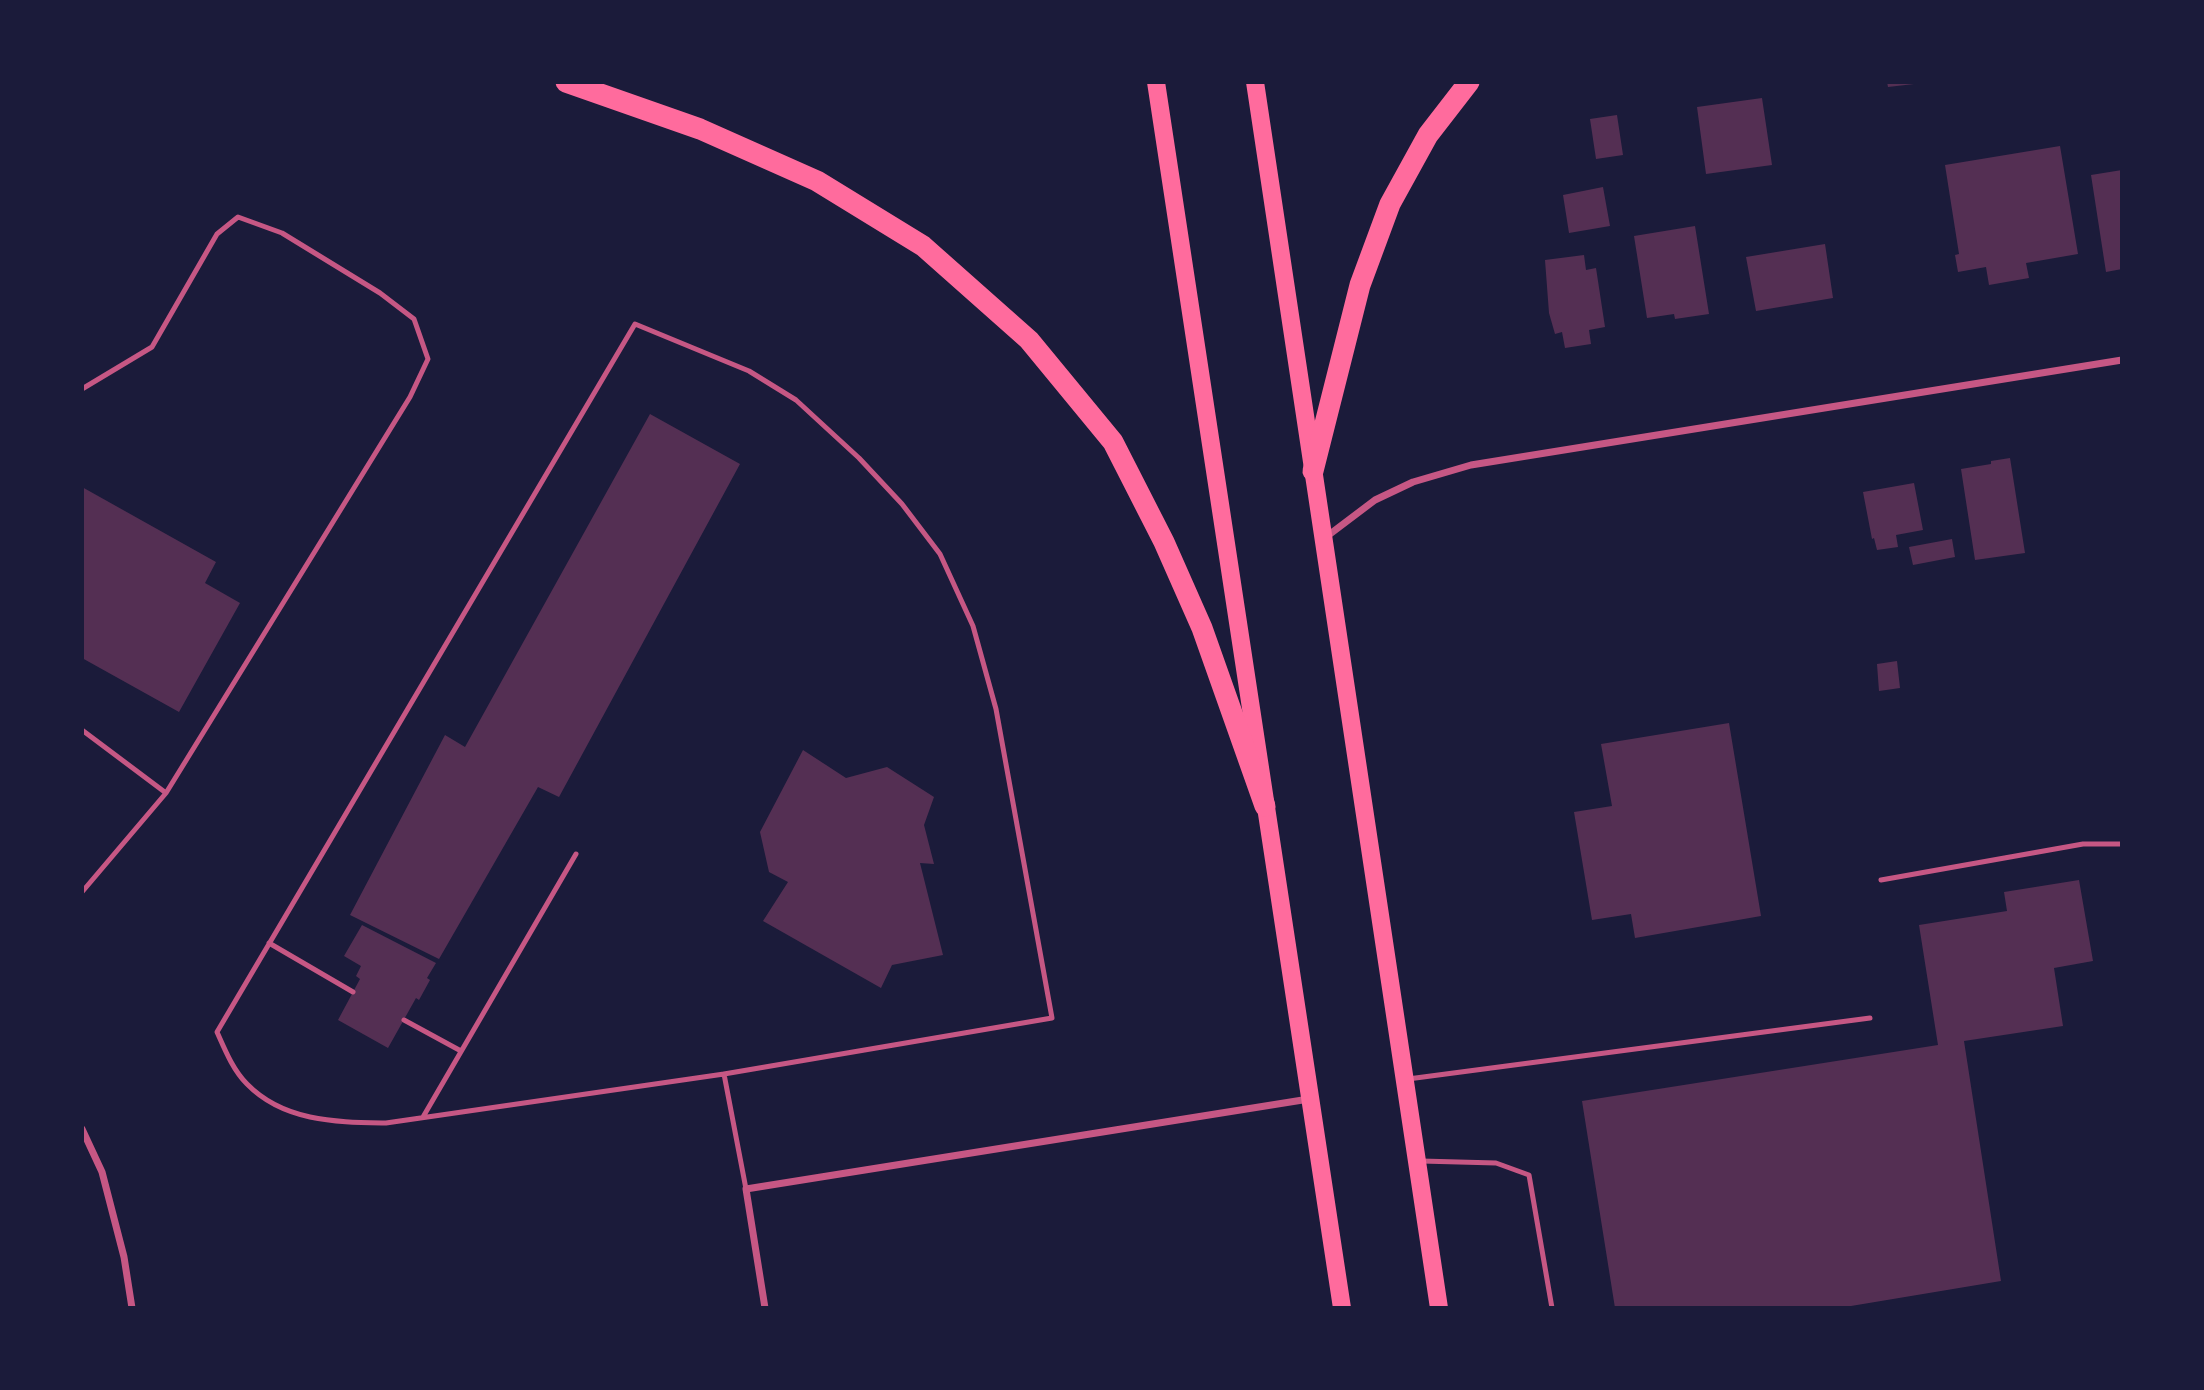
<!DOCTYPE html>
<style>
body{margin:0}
#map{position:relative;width:2204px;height:1390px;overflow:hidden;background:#1b1b3a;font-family:Arial,sans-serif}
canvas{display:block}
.frame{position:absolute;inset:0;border:84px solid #1b1b3a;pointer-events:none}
</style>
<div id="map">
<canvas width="2204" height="1390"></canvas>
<div class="frame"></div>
</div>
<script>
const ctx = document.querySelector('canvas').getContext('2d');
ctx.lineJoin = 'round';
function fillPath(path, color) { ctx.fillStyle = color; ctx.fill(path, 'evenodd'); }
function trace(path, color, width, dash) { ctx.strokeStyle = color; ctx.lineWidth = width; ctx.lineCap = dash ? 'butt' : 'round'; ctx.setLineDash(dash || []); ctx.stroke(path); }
const building = new Path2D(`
 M1887 82H1914V84L1888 87Z
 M1762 98 1772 165 1706 174 1697 107Z
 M1617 115 1623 155 1596 159 1590 119Z
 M2060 146 2078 254 2026 263 2029 278 1989 285 1986 267 1958 272 1955 255 1959 254 1945 165Z
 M2122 170V269L2106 272 2091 175Z
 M1603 187 1610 226 1569 233 1563 195Z
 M1695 226 1709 314 1675 319 1674 314 1647 318 1634 236Z
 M1825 244 1833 298 1756 311 1746 257Z
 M1584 255 1586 270 1596 268 1605 327 1589 330 1591 344 1565 348 1562 332 1555 334 1549 313 1545 260Z
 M650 414 740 464 559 797 538 787 439 959 350 915 445 735 465 747Z
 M2010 458 2025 553 1975 560 1961 469 1991 464V461Z
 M1914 483 1923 530 1896 535 1898 547 1877 550 1874 538 1872 539 1863 492Z
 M82 487 216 562 205 583 240 603 179 712 82 658Z
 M1952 539 1955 557 1913 565 1909 547Z
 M1897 661 1900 688 1879 691 1877 664Z
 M1729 723 1761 916 1635 938 1631 914 1592 920 1574 812 1612 806 1601 744Z
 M803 750 846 778 887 767 934 797 924 825 934 864 920 863 943 955 892 965 881 988 763 921 788 882 769 872 760 832Z
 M2079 880 2093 961 2054 968 2063 1026 1964 1041 2001 1281 1839 1308H1615L1582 1101 1938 1045 1919 925 2007 911 2004 892Z
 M362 925 436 963 427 978 430 980 419 1000 416 998 388 1048 338 1020 360 979 356 976 361 966 344 956Z`);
const service = new Path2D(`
 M82 389 152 347 217 234 238 217 282 233 380 293 414 319 428 359 410 397 166 793 82 892
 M82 730 166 793
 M1881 880 2083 844H2122
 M269 943 353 992
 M404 1020 461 1051
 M724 1074 386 1123C337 1122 284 1122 247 1084 233 1070 225 1050 217 1032L635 324 749 371 796 400 859 458 902 504 940 554 973 626 996 709 1052 1018 724 1074 746 1189
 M1408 1079 1870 1018
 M423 1117 576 854
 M1421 1161 1496 1163 1529 1175 1552 1308`);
const minor = new Path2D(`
 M1326 537 1375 500 1413 482 1471 465 2122 360
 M82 1129 102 1172 124 1257 132 1308
 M765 1308 746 1189 1309 1099`);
const primary = new Path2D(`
 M1156 82 1342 1308
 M1255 82 1439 1308`);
const motorway = new Path2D(`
 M566 82 700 129 817 181 923 246 1029 340 1113 442 1164 542 1202 628 1265 806
 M1313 471 1360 285 1390 204 1428 135 1469 82`);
fillPath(building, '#542f53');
trace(service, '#c65784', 5);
trace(minor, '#c65784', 7);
trace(primary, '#ff6b9d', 18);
trace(motorway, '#ff6b9d', 21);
</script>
